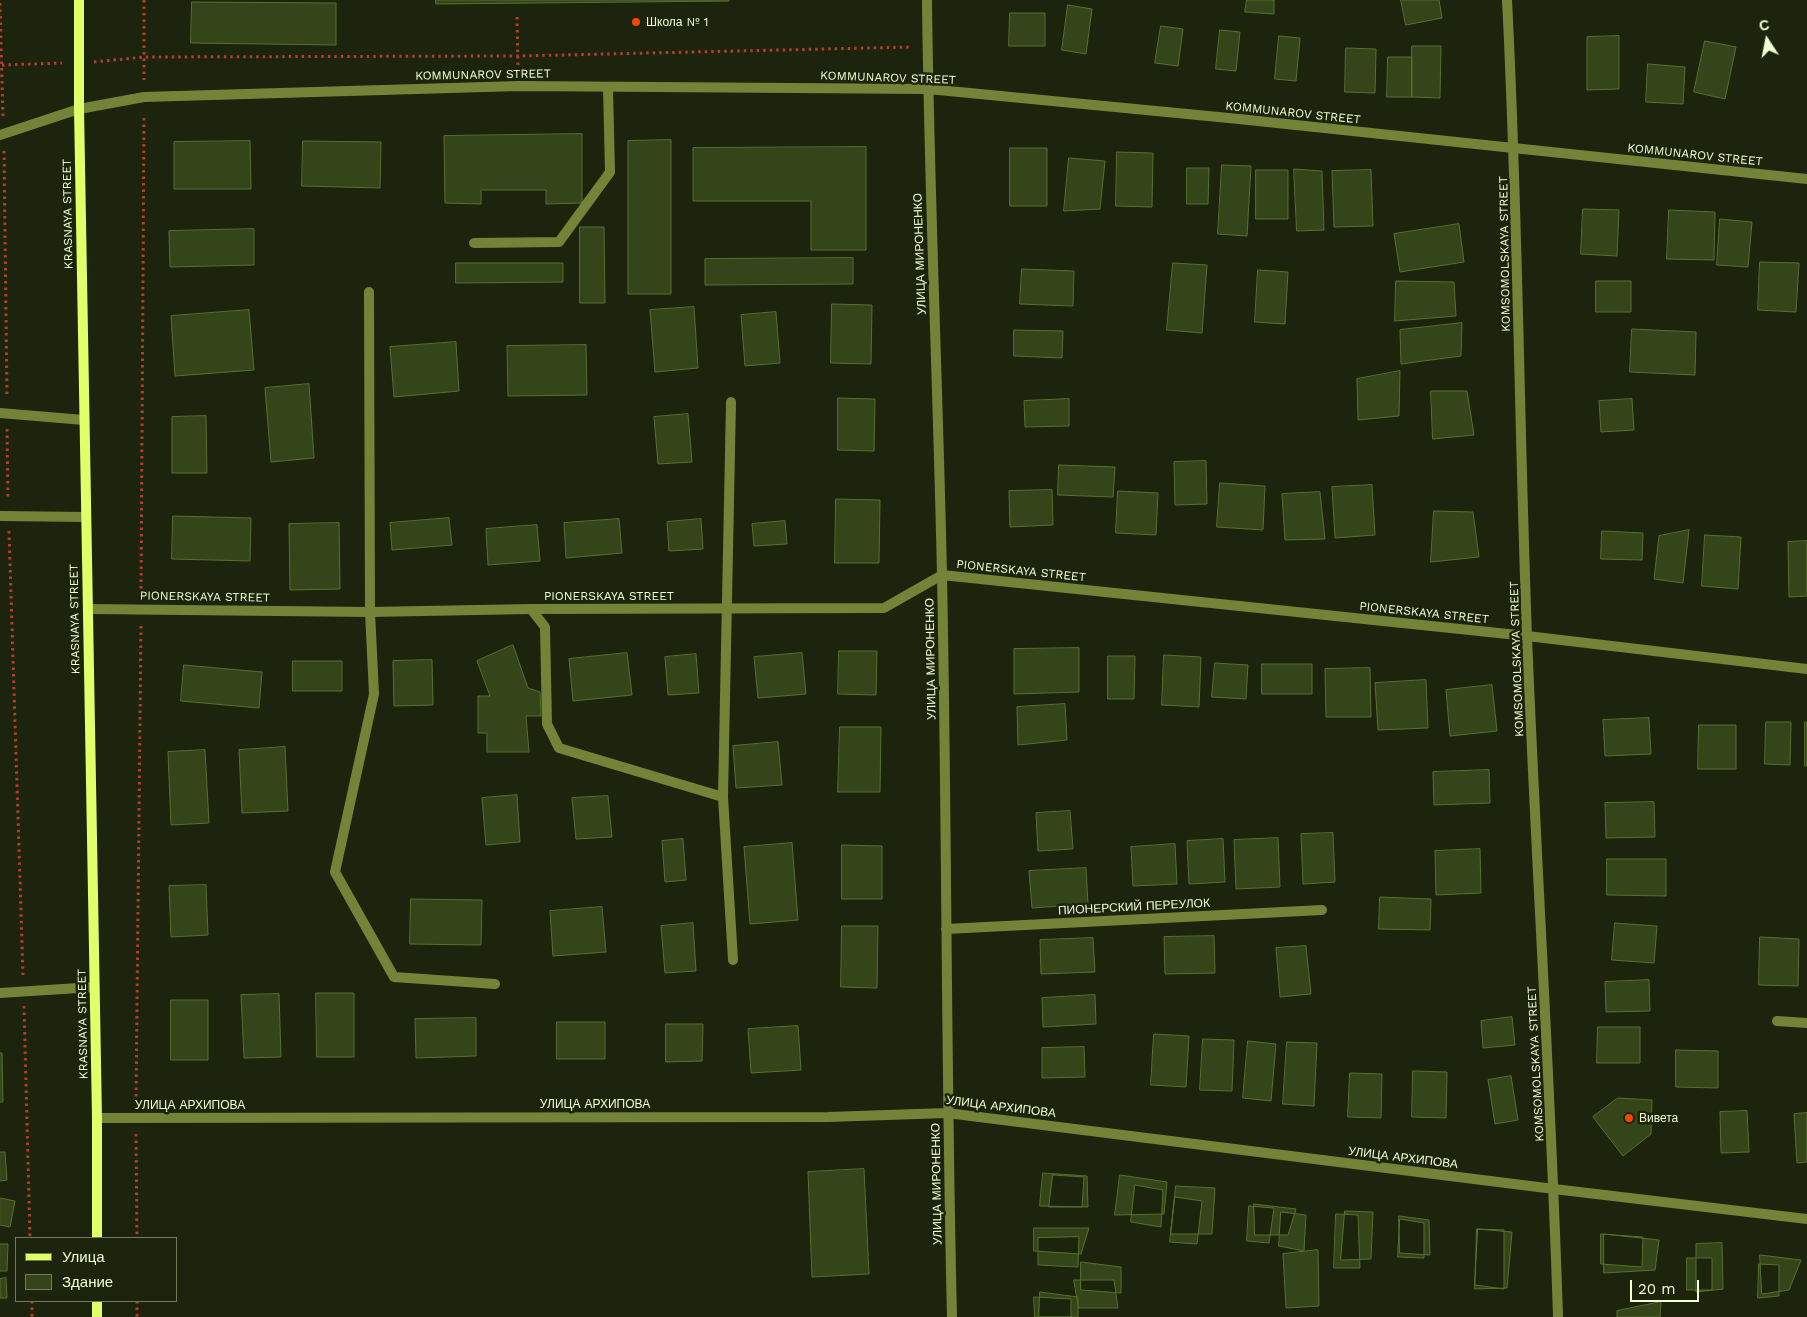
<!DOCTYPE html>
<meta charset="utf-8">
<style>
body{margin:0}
#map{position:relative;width:1807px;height:1317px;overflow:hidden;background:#1c240e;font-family:"Work Sans",sans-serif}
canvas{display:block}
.legend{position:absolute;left:15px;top:1237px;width:162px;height:65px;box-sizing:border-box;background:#1c240e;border:1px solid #727c5c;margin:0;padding:6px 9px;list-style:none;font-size:15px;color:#f2ffd1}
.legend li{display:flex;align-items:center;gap:10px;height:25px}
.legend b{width:25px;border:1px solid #727c5c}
.north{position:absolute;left:1742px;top:15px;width:50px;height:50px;-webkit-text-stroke:4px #1c240e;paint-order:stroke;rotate:349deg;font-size:14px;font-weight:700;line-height:20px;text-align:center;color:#f2ffd1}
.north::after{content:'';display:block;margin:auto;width:18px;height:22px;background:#f2ffd1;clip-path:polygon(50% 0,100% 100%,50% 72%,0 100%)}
.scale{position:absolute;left:1630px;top:1280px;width:69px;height:22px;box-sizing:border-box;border:2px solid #f2ffd1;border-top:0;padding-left:6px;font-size:15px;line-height:18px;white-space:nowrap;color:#f2ffd1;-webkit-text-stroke:4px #1c240e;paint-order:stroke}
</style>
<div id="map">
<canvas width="1807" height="1317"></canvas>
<ul class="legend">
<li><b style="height:6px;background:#e1ff68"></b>Улица</li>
<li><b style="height:14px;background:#35451a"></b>Здание</li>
</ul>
<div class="north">С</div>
<div class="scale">20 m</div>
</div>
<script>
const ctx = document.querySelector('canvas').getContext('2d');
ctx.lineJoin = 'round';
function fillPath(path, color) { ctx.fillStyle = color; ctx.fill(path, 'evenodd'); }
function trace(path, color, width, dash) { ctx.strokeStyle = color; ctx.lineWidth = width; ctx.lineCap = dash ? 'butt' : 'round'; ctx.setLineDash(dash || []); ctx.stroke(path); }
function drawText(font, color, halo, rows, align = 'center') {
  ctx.font = font + ' "Work Sans",sans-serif'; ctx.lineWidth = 5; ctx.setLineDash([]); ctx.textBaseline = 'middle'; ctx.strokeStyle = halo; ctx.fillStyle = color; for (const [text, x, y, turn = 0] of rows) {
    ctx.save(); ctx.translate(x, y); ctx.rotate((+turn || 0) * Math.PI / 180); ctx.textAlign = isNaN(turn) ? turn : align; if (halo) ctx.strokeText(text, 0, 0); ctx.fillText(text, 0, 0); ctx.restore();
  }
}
const building = new Path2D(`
 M436 0H729V1L436 4Z
 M1247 0H1274V14L1245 12Z
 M1401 0H1439L1442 18 1406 25Z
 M192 2 336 3V45L191 43Z
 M1068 5 1092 9 1086 54 1062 50Z
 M1010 13H1045V46H1009Z
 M1161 26 1183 29 1178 66 1155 63Z
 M1220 30 1240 32 1236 71 1216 69Z
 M1279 36 1300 38 1296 81 1275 79Z
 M1619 36V89L1587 90V37Z
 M1705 41 1736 47 1725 99 1694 92Z
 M1412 46H1441L1440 98 1412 97Z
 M1346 48 1376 49 1375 93 1345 92Z
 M1388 57H1412V97H1387Z
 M1648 64 1685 67 1683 104 1646 102Z
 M582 134V203L546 204V190H481V204L445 203 444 136Z
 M671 140V294H628V141Z
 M250 141 251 189H174V142Z
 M303 141 381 142 380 188 302 186Z
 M866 147V250H811V201H693V148Z
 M1010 148H1047V206H1010Z
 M1117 152 1153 153 1152 207 1116 206Z
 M1069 158 1105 161 1100 209 1064 211Z
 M1222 165 1251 166 1247 236 1218 234Z
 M1187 168H1209L1208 204H1187Z
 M1294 169 1322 171 1324 230 1297 231Z
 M1256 170H1288V219H1256Z
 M1371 170 1373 226 1334 227 1332 171Z
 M1583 209 1619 210 1617 256 1581 254Z
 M1669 210 1715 212 1714 260 1667 259Z
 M1720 219 1752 222 1748 267 1717 265Z
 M1459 224 1464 262 1400 272 1394 234Z
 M580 227H604L605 303H580Z
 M254 229V265L170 267 169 231Z
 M853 258V284L705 285V259Z
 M1760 262 1799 263 1796 312 1758 310Z
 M456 263H563V282L456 283Z
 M1173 263 1207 265 1202 333 1167 330Z
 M1022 269 1074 271 1073 306 1020 304Z
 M1258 270 1288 272 1285 324 1255 322Z
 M1396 281 1454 282 1456 316 1395 321Z
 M1596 281H1631V312H1596Z
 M832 304 872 305 871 364 831 363Z
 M694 307 698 368 655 372 650 310Z
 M249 310 254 370 175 376 171 316Z
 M776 312 780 363 745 366 741 315Z
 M1462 323 1461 356 1401 364 1400 330Z
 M1632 329 1696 332 1695 375 1630 372Z
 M1014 330 1063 331 1062 358 1014 356Z
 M456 342 459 391 394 397 390 347Z
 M586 345 587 395 508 396 507 346Z
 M1400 371 1399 416 1358 420 1357 379Z
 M309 384 314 458 271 462 265 388Z
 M1431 391H1467L1474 435 1433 439Z
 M838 398 875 399 874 451 838 450Z
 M1069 399V426L1025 427 1024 401Z
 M1632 399 1634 430 1601 432 1599 401Z
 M688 414 692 462 658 464 654 417Z
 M206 416 207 473H172V417Z
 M1206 461 1207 504 1175 505 1174 462Z
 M1059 465 1115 467 1113 497 1058 495Z
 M1220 483 1265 486 1263 530 1217 527Z
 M1372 485 1375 535 1335 538 1332 487Z
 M1052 490 1053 525 1010 527 1009 491Z
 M1118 491 1158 493 1156 535 1116 533Z
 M1320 492 1325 539 1285 540 1282 494Z
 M836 499 880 500 879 563H835Z
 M1434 511 1473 512 1479 557 1431 562Z
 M173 516 251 518 250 561 172 559Z
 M449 518 452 545 392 550 390 523Z
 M619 519 622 553 566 558 564 523Z
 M701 519 703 549 669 551 667 522Z
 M785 521 787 544 754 546 752 524Z
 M339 523 340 589 290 590 289 524Z
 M537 525 540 561 488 565 486 529Z
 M1689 530 1683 583 1654 579 1659 536Z
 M1602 531 1643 533 1642 560 1601 559Z
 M1705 535 1741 537 1738 589 1702 586Z
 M1807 541V596L1789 597 1788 542Z
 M513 645 528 688 540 692 541 716H526L529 752H487V733H478V696H490L477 661Z
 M1079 648V692L1014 694V649Z
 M839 651H877L876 695 838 694Z
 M627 653 632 695 573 701 569 659Z
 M802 653 806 694 758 698 754 657Z
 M696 654 699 693 668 695 665 657Z
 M1164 655 1201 657 1199 707 1162 705Z
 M1108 656H1135L1134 699H1108Z
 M432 660 433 705 394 706 393 661Z
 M293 661H342V691H293Z
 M1215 663 1248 665 1246 699 1212 697Z
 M1262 664H1312V694H1262Z
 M184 665 262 672 259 708 181 701Z
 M1370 668 1371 717H1326L1325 669Z
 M1426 680 1428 728 1378 730 1375 683Z
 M1492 685 1497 731 1450 736 1446 690Z
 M1065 704 1067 740 1018 745 1017 707Z
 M1649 718 1651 754 1605 756 1603 720Z
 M1766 722H1791L1790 765 1765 764Z
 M1805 722H1807V766H1805Z
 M1699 725H1736V769H1698Z
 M840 727H881L880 792H838Z
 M778 742 782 785 736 788 733 746Z
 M285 747 288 811 242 813 239 750Z
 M205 750 209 823 171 825 168 752Z
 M1489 770 1490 803 1434 805 1433 772Z
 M517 795 520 842 486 845 482 798Z
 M608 796 612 837 576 839 572 798Z
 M1654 802 1655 837 1606 838 1605 803Z
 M1070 811 1073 849 1038 851 1036 813Z
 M1333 833 1335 882 1303 884 1301 834Z
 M1278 838 1280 887 1236 889 1234 840Z
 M683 839 686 880 665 882 662 841Z
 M1223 839 1225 882 1189 884 1187 841Z
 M792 843 798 920 750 924 744 847Z
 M1175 844 1177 884 1133 886 1131 847Z
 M842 845 882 846V899H842Z
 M1480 849 1481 893 1436 895 1435 851Z
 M1607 859H1666V896L1607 895Z
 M1086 868 1088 904 1032 908 1029 871Z
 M206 885 208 935 171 937 169 886Z
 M1380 897 1431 899 1430 930 1379 929Z
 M411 899 482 900 481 945 410 944Z
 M602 907 606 952 553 956 550 911Z
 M693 923 696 971 665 973 661 926Z
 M1615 923 1657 926 1654 963 1612 960Z
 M842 926H878L877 988 841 987Z
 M1214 936 1215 973 1165 974 1164 937Z
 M1760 937 1799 939 1798 986 1759 985Z
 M1093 938 1095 972 1041 974 1040 940Z
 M1306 946 1311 994 1280 997 1276 948Z
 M1649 980 1650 1011 1606 1012 1605 982Z
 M316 993H354V1057H317Z
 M279 994 281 1057 244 1058 241 995Z
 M1095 995 1096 1024 1043 1027 1042 998Z
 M171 1000H208V1060H171Z
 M1512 1017 1515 1045 1483 1048 1481 1021Z
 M476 1018V1056L416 1058 415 1019Z
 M557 1022H605V1059H557Z
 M666 1024H703L702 1061 666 1062Z
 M798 1026 801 1070 751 1073 748 1029Z
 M1598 1027H1640V1063H1597Z
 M1154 1034 1189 1036 1186 1087 1151 1085Z
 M1203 1039 1234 1040 1232 1091 1200 1090Z
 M1248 1041 1276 1044 1271 1101 1243 1098Z
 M1287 1042 1317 1043 1314 1106 1283 1104Z
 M1084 1047 1085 1077 1042 1078V1048Z
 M1676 1050 1718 1051V1088L1676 1087Z
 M0 1053H2L3 1102H0Z
 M1413 1071 1447 1072 1446 1118 1412 1117Z
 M1350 1073 1382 1074 1381 1118 1348 1117Z
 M1511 1076 1518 1120 1495 1124 1488 1080Z
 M1618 1098 1652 1100 1651 1134 1623 1156 1593 1117Z
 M1747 1111 1749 1152 1721 1153 1720 1112Z
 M1807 1113V1162L1797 1163 1794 1114Z
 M0 1152H5L7 1180 0 1181Z
 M864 1169 869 1274 812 1277 808 1172Z
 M1043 1173 1087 1176 1088 1207 1040 1206Z
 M1053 1175 1084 1177 1082 1207H1049Z
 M1120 1175 1167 1182 1164 1214 1115 1215Z
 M1135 1185 1163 1190 1161 1227 1131 1222Z
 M1176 1186 1215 1188 1212 1234H1171Z
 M1175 1197 1202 1201 1197 1244 1170 1242Z
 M0 1198 15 1201 10 1227 0 1225Z
 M1254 1204 1296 1209 1288 1235H1255Z
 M1249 1206 1274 1208 1269 1243 1247 1241Z
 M1345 1211 1373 1212 1371 1259 1341 1260Z
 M1281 1212 1306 1215 1304 1251 1279 1246Z
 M1336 1214 1358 1215 1360 1268H1334Z
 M1399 1216 1429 1220 1430 1255 1400 1253Z
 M1400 1219 1424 1223V1258L1398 1257Z
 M1034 1228H1089L1081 1254 1034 1251Z
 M1477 1229 1512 1232 1507 1288 1475 1289Z
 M1478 1229 1504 1230V1289L1475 1285Z
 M1601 1234 1643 1237 1642 1267 1601 1264Z
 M1604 1234 1659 1240 1655 1270 1604 1273Z
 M1079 1237 1078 1267 1038 1265V1238Z
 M1722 1243 1723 1289 1696 1292V1244Z
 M0 1244H8L7 1271H0Z
 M1318 1250 1319 1306 1286 1308 1283 1254Z
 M1760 1255 1801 1260 1789 1290 1762 1294Z
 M1687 1258H1712V1290H1687Z
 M1081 1262 1121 1267V1293L1081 1290Z
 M1759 1264 1779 1265V1296L1758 1298Z
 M6 1278 7 1298H0V1279Z
 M1074 1280H1114L1118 1308H1079Z
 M1040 1292 1078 1297V1317H1039Z
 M1034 1297 1071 1299V1317H1035Z
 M1661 1302 1660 1317H1617V1311Z`);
const path = new Path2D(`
 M144 0V80
 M0 3 3 118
 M517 17 518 69
 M94 62 144 57 517 56 912 47
 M2 65 62 63
 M4 151 7 398
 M7 429 8 500
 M9 531 23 975
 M141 595 144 114
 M24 1006 30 1238
 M136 1103 141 626
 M136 1134 137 1238
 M32 1301V1317
 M137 1301V1317`);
const service = new Path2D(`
 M474 243 559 242 610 172 608 87
 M369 292 370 612 374 694 335 872 394 977 495 984
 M731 402 723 797 733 960
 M0 516 86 517
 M531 609 545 627 547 724 559 748 723 797`);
const minor = new Path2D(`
 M927 0C929 192 938 384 942 576 947 823 946 1070 952 1317
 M1507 0C1518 212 1519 424 1527 636 1536 863 1551 1090 1558 1317
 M0 135 79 109 144 97 519 86 928 89 1239 119 1807 179
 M0 413 84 420
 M88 609 370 612 531 609 884 608 942 575 1527 636 1807 669
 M946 929 1322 910
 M0 993 94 987
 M1777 1021 1807 1023
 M97 1118 828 1117 947 1113 1554 1189 1807 1219`);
const secondary = new Path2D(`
 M79 0V109L97 1118V1238
 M97 1317V1301`);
const markers = [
 [636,22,5,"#fc4500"],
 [1629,1118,5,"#fc4500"]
];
const poiNames = [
 ["Школа № 1",646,22],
 ["Вивета",1639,1118]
];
const streetNames = [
 ["KOMMUNAROV STREET",483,75,-1],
 ["KOMMUNAROV STREET",888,78,2],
 ["KOMMUNAROV STREET",1293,113,6],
 ["KOMMUNAROV STREET",1695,155,6],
 ["KRASNAYA STREET",68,214,-91],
 ["УЛИЦА МИРОНЕНКО",920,254,-92],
 ["KOMSOMOLSKAYA STREET",1505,254,-91],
 ["PIONERSKAYA STREET",1021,571,6],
 ["PIONERSKAYA STREET",609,596],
 ["PIONERSKAYA STREET",205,597,1],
 ["PIONERSKAYA STREET",1424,613,6],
 ["KRASNAYA STREET",75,619,-91],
 ["УЛИЦА МИРОНЕНКО",931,659,-91],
 ["KOMSOMOLSKAYA STREET",1517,659,-92],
 ["ПИОНЕРСКИЙ ПЕРЕУЛОК",1134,907,-3],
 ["KRASNAYA STREET",83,1024,-91],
 ["KOMSOMOLSKAYA STREET",1536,1064,-93],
 ["УЛИЦА АРХИПОВА",595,1104],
 ["УЛИЦА АРХИПОВА",190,1105],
 ["УЛИЦА АРХИПОВА",1001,1107,7],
 ["УЛИЦА АРХИПОВА",1403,1158,7],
 ["УЛИЦА МИРОНЕНКО",937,1184,-91]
];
fillPath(building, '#35451a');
trace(building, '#57712b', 1);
trace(path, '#b73d2d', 3, [2.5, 4]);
trace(service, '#738338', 10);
trace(minor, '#738338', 10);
trace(secondary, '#e1ff68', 10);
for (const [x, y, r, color] of markers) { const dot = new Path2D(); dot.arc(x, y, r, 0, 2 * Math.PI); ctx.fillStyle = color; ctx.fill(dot); trace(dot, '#1c240e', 2); }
drawText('12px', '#f2ffd1', '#1c240e', poiNames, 'left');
drawText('12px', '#f2ffd1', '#1c240e', streetNames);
</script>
